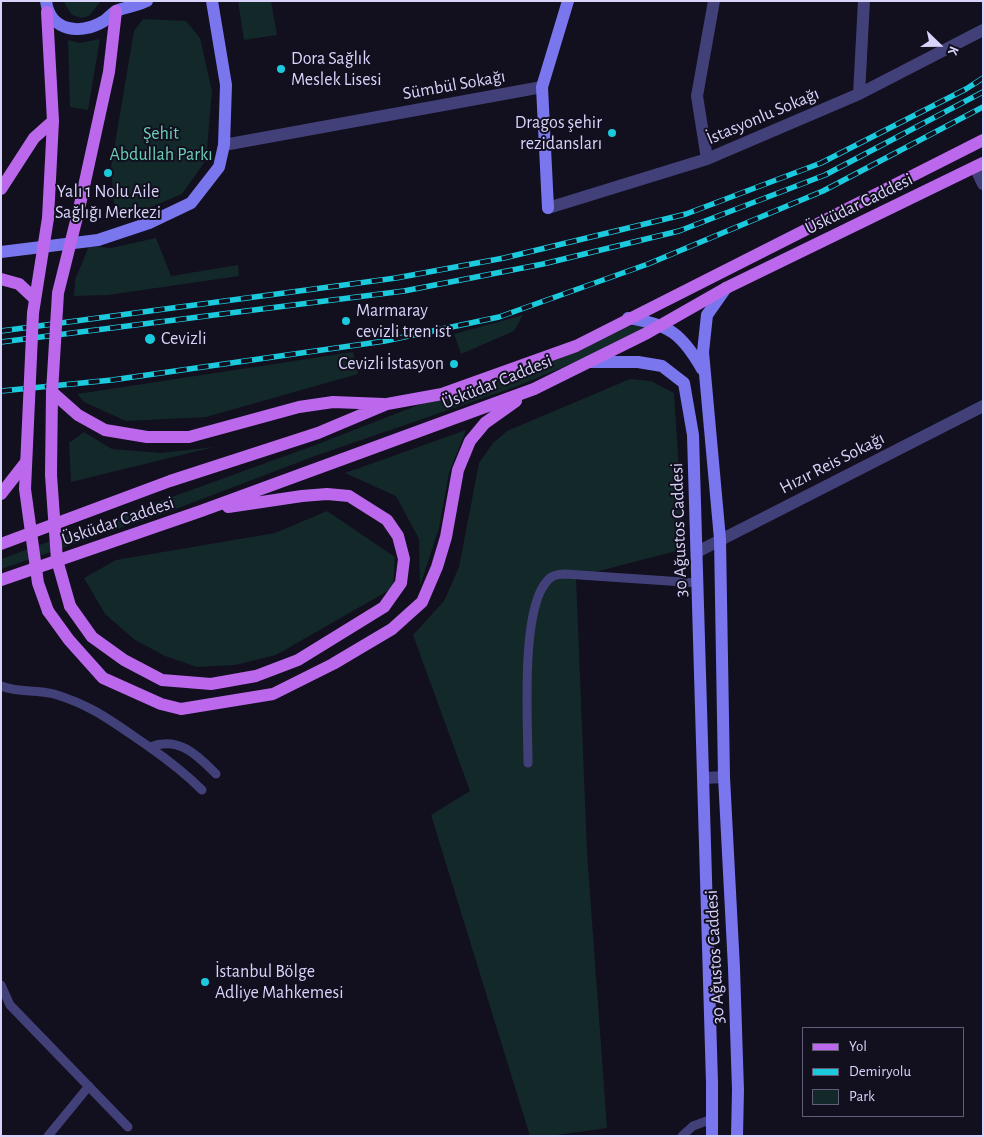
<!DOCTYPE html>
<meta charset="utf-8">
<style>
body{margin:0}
#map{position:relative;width:984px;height:1137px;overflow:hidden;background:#120f1f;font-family:"Alegreya Sans",sans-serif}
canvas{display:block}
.frame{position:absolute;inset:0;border:2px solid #d8d3fa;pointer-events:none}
.legend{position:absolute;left:802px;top:1027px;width:162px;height:90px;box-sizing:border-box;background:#120f1f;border:1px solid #615d77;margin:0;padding:6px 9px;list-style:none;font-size:15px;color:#d8d3fa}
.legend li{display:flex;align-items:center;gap:10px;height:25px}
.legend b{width:25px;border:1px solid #615d77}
.north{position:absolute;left:914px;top:20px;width:50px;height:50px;-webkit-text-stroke:4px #120f1f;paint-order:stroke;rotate:112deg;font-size:14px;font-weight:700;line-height:20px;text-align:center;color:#d8d3fa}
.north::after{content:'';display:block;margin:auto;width:18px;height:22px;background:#d8d3fa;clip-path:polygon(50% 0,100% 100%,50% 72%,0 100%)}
</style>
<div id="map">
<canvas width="984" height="1137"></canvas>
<div class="frame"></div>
<ul class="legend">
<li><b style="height:6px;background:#bb68ec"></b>Yol</li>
<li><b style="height:6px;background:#1ccadd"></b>Demiryolu</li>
<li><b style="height:14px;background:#132828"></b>Park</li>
</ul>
<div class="north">K</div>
</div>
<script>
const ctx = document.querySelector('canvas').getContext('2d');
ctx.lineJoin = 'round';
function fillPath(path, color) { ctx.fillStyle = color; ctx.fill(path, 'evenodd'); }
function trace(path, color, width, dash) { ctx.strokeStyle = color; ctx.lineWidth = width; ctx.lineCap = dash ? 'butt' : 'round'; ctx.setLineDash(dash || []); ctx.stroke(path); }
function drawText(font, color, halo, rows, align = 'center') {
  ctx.font = font + ' "Alegreya Sans",sans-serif'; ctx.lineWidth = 4; ctx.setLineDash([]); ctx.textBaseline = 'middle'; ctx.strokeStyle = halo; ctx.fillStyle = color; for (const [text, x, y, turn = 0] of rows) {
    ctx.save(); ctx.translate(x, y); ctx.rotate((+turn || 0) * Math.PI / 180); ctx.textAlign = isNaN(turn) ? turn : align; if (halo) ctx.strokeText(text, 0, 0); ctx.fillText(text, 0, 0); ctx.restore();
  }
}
const green = new Path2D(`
 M63 1H101L89 16 81 18 72 15Z
 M238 1H271L277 35 244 40Z
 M143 19 186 21 200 38 212 91 206 160 182 194 134 214 115 212 111 167 134 31Z
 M100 39 88 110 70 107 68 40 80 43Z
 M156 238 171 276 238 265 239 276 108 295 74 296 75 280 89 246 111 248Z
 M523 315 514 331 461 354 454 334Z
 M624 325 648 327 619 344 515 387 315 456 173 510 1 569V559L318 444Z
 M353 352 358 374 206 417 126 421 84 402 77 394Z
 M630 379 651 381 674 393 684 549 576 577 587 852 607 1128 549 1136H530L431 815 470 791 413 635 444 601 459 567 479 463 493 443 507 431Z
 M466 430 449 473 439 528 420 586 419 539 396 496 345 473Z
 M84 432 112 449 161 453 214 447 71 482 69 443Z
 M327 511 395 557 393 588 276 655 235 665 197 667 165 656 135 640 105 614 84 578 116 560 275 533Z`);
const lane = new Path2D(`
 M1 686C18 693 36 689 54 694 94 706 114 723 148 746 168 760 185 773 202 790
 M150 747C179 736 197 755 216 774
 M528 763C528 723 520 608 548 580 552 575 559 574 565 574L698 583
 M1 985 10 1005 128 1127
 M48 1136 89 1086
 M682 1136 693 1126 712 1119`);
const street = new Path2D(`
 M859 94 864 1
 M224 145 542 87
 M707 159 697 96 714 1
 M975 167 983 184
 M548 208 707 159 859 94 983 30
 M697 552 983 406
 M704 778 724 777`);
const secondary = new Path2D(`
 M46 1C50 32 81 35 104 21 108 18 112 13 116 11 126 7 137 6 147 1
 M548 208 542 87 568 1
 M1 252 98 240 149 223 191 203 219 167 224 145 226 85 212 1
 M726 288 707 315 703 352 720 539 724 777 734 968 738 1090 737 1136
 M628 318C669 324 682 334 702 369
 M589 362H638L662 366 684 383 693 435 712 1083V1136`);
const primary = new Path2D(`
 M47 12 53 121 48 218
 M1 189 34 138 53 121
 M79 209 109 72 116 11
 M1 279 19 284 35 299
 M52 392 78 415 105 430 147 437H189L299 407 333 402 384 404
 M1 494 26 462
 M1 544 170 481 318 433 387 404 442 394 576 346 983 140
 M1 580 201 511 534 389 647 333 726 288 983 163
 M70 606 92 637 124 660 162 680 211 684 256 676 298 660 384 607 401 583 404 559 398 536 387 520 349 496 327 494 302 496 228 507
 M48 611 69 640 103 678 161 704 181 709 273 694 333 664 392 629 422 602 437 567 446 537 458 470 470 441 485 423 516 401`);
const rail = new Path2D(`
 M1 331 396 278 504 258 686 214 821 163 966 89 983 78
 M1 342 404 291 543 264 679 231 825 175 983 92
 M1 391 112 380 385 341 499 317 648 264 823 191 983 107`);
const primaryBridge = new Path2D(`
 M70 606 57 560 51 475 52 392 58 293 79 209
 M48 611 38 583 25 489 33 313 48 218`);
const markers = [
 [281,69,5,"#1ccadd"],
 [612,133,5,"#1ccadd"],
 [108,173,5,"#1ccadd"],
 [346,321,5,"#1ccadd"],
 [150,339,6,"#1ccadd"],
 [454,364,5,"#1ccadd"],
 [205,982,5,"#1ccadd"]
];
const poiNames = [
 ["Dora Sağlık",291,59],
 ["Meslek Lisesi",291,80],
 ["Dragos şehir",602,123,"right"],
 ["rezidansları",602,144,"right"],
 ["Yalı 1 Nolu Aile",108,192,"center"],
 ["Sağlığı Merkezi",108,213,"center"],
 ["Marmaray",356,311],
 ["cevizli tren ist",356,332],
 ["Cevizli",161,339],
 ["Cevizli İstasyon",444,364,"right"],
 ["İstanbul Bölge",215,972],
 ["Adliye Mahkemesi",215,993]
];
const streetNames = [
 ["Sümbül Sokağı",454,85,-10],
 ["İstasyonlu Sokağı",763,116,-23],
 ["Üsküdar Caddesi",859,204,-26],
 ["Üsküdar Caddesi",497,382,-22],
 ["Hızır Reis Sokağı",832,463,-27],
 ["Üsküdar Caddesi",118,521,-19],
 ["30 Ağustos Caddesi",679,530,-92],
 ["30 Ağustos Caddesi",715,957,-93]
];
const parkNames = [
 ["Şehit",161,134],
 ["Abdullah Parkı",161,155]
];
fillPath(green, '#132828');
trace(lane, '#424079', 9);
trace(street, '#424079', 12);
trace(secondary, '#7976ee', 12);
trace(primary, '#bb68ec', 12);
trace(rail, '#1ccadd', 5.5);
trace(rail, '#120f1f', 4, [11]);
trace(primaryBridge, '#bb68ec', 12);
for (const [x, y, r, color] of markers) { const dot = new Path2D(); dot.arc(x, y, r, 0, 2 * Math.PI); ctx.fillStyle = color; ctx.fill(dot); trace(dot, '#120f1f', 2); }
drawText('18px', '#d8d3fa', '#120f1f', poiNames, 'left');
drawText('18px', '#d8d3fa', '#120f1f', streetNames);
drawText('18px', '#69d0b6', '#120f1f', parkNames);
</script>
